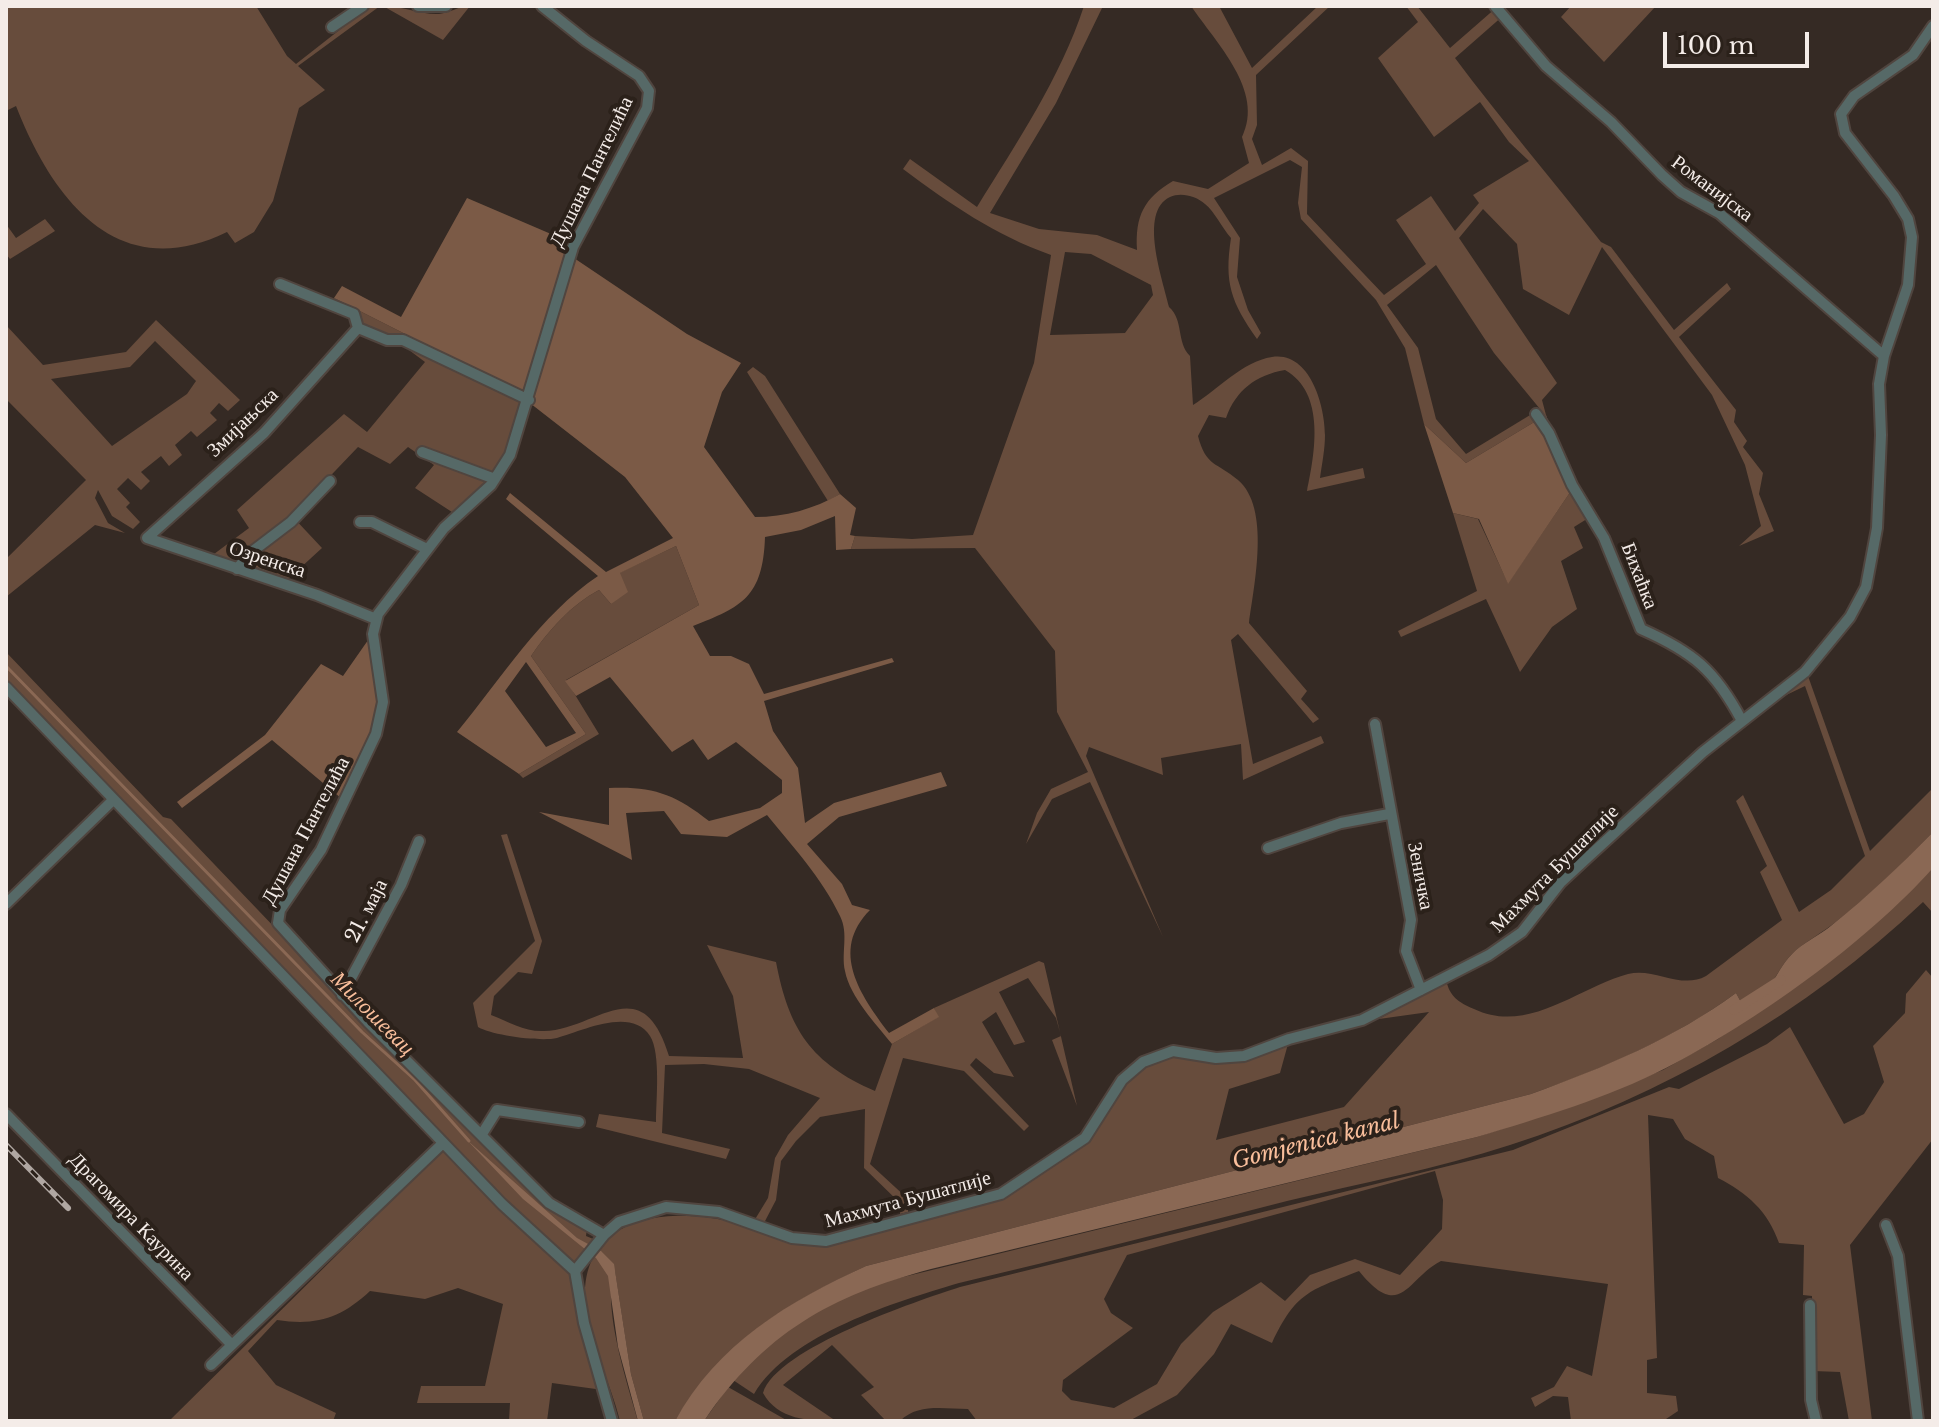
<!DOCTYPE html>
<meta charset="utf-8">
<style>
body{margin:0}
#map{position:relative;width:1939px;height:1427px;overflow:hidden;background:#352a24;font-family:"Libre Baskerville",serif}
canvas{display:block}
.frame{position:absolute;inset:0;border:8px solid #f4ece8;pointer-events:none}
.scale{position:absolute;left:1663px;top:32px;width:146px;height:36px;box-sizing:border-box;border:4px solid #f4ece8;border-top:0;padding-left:10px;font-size:24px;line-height:28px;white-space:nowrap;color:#f4ece8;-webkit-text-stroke:6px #2b211a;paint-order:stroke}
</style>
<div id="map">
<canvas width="1939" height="1427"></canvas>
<div class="frame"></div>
<div class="scale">100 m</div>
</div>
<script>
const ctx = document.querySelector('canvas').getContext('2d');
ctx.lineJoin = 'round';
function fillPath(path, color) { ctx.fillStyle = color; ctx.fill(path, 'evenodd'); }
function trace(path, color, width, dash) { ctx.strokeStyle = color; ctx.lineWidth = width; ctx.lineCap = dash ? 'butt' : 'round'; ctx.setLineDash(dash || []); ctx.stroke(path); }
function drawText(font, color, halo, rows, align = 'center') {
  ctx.font = font + ' "Libre Baskerville",serif'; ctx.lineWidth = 8; ctx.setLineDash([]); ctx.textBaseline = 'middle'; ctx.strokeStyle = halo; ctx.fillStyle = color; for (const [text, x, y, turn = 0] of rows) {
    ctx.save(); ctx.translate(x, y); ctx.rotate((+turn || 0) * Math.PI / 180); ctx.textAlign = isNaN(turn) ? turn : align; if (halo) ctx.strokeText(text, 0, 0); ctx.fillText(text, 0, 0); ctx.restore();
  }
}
const green = new Path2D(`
 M6 6H256L287 56 296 64 370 6H380L298 66 325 90 299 108 273 201 254 232 235 243 227 232C117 286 52 198 16 106L6 111Z
 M383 6C403 6 421 15 439 14 450 13 458 6 470 6L443 40Z
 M1084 6H1103L1056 103 990 213 1039 229 1097 235 1137 250C1135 216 1144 198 1173 181L1208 189 1249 163 1242 137C1265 91 1216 43 1191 6H1219L1252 68 1318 6H1330L1256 75 1257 125 1252 139 1262 165 1291 148 1308 161 1307 214 1384 295 1426 264 1396 220 1431 196 1455 231 1479 203 1473 195 1529 161 1509 142 1480 102 1434 137 1378 58 1418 22 1406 6H1417L1450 48 1497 7 1504 15 1455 58C1502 121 1553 180 1601 242L1611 247 1674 330 1727 283 1731 289 1679 337 1736 410 1734 422 1747 441 1743 447 1763 473 1759 494 1774 531 1739 546 1761 526 1745 465 1712 395 1602 247 1569 315 1523 289 1517 244 1483 209 1459 238 1557 383 1542 400 1546 415 1466 463 1424 424 1405 348 1376 300 1301 219 1298 203 1302 167 1290 160 1214 198 1240 238 1237 277 1248 310 1261 333 1257 339C1231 302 1224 283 1231 238 1222 228 1215 212 1205 204 1196 196 1181 192 1170 197 1138 212 1163 280 1169 307 1184 320 1176 342 1190 356L1193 405C1216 391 1243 361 1272 357 1310 351 1325 406 1325 435 1325 449 1322 464 1320 478L1363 468 1365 478 1307 491C1315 453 1326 393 1285 370 1256 375 1236 390 1226 418L1209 415 1198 436C1206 467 1217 462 1238 480 1271 508 1254 585 1249 623L1307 691 1301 699 1319 719 1313 723 1238 634 1231 640 1253 764 1321 736 1324 743 1243 780 1241 744 1161 758 1163 775 1089 747 1086 756 1163 937 1090 782 1052 799 1026 844 1037 813 1051 789 1088 772 1057 712 1055 651 975 548 851 549 855 536 912 539 973 535 1034 363 1051 255C995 235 950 204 903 169L910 159 977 207C1017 142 1060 79 1084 6ZM1065 252 1091 254 1151 285 1153 295 1125 333 1050 335ZM1436 265 1494 353 1540 409 1466 454 1436 419 1418 348 1387 305Z
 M1571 6H1656L1604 62 1561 17Z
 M45 219 55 231 10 259 6 254V224L16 238Z
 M334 298 508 386 526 399 522 422 495 479 455 514 415 488 434 465 408 447 390 464 358 447 292 516 322 548 286 581 210 557 249 528 237 510 344 414 367 432 425 362 401 344 328 307Z
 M156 320 240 400 228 411 219 403 210 413 217 420 197 437 191 431 175 445 182 455 169 466 161 456 141 472 150 481 141 490 128 478 117 489 130 503 126 507 140 522 133 529 112 516 98 490 95 498 108 523 125 533 95 525 6 597V559L86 480 6 399V325L43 365 126 352ZM155 341 196 381 187 394 112 446 51 379 130 367Z
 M753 367 765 376 840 494 828 501 747 372Z
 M1573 488 1590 517 1574 527 1583 548 1561 561 1577 609 1552 627 1520 672 1486 599 1401 637 1398 631 1477 591 1453 513 1478 519 1508 583Z
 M676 546 699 605 566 680 599 734 523 778 519 774 586 734 531 656C549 630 571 605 599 590L611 604 619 573Z
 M6 652 163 817 171 819 388 1046 555 1211 587 1228 586 1236 598 1241 578 1264 567 1263 503 1202 6 685Z
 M1808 676 1870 851 1933 788V832C1903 864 1872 893 1837 921 1824 932 1804 942 1792 954 1771 976 1775 994 1742 1004L1736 993C1673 1039 1605 1068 1531 1094L866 1266C785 1304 722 1342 675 1421H644L631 1374 615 1271C601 1305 628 1385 638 1421H620C611 1383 586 1336 585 1298 583 1214 673 1206 736 1223 766 1232 799 1251 830 1245L996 1200 1065 1159 1087 1141 1117 1092 1132 1074 1147 1065 1162 1058 1178 1056 1207 1061 1288 1044 1280 1073 1229 1089 1216 1140 1344 1107 1429 1012 1379 1019 1446 980C1450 997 1458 1002 1474 1009 1528 1035 1579 987 1628 974 1654 967 1681 990 1706 976L1782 920 1760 872 1767 866 1736 801 1743 795 1799 912 1831 890 1865 856 1805 686 1778 699Z
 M507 834 542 941 532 974 518 972 494 996 491 1015C509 1022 525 1032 544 1031 596 1030 642 967 669 1056L743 1058 733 996 707 945 776 962C789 1030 811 1063 875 1091L892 1044 938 1017 934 1008 1039 961 1044 963 1077 1106 1052 1040 1061 1036 1056 1018 1028 978 999 992 1025 1042 1014 1045 996 1012 982 1022 1014 1077 994 1073 976 1058 970 1065 1029 1126 1024 1131 964 1071 903 1058 870 1164 908 1199V1212L900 1214 901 1204 864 1168 865 1109 820 1117 796 1141 781 1161 776 1200 764 1223 754 1221 768 1198 775 1158 788 1135 820 1098 749 1069 704 1064 665 1065 662 1133 730 1149 726 1159 596 1127 599 1114 656 1122C656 1101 661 1053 650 1036 631 1006 580 1032 557 1038 540 1042 491 1035 478 1027L473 1003 535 941 501 835Z
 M1933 868V913L1923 902C1806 1013 1663 1096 1510 1145 1437 1169 1361 1183 1287 1201 1178 1229 1069 1257 959 1283 895 1302 790 1334 754 1394L733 1380C771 1331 833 1299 891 1280L1477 1137 1579 1103 1663 1070 1718 1039 1832 958Z
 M1926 970 1933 978V1139L1850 1245 1872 1421H1849L1840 1372 1813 1371 1812 1296 1803 1295 1804 1245 1779 1243C1768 1211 1747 1193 1718 1178L1714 1156 1685 1139 1673 1119 1648 1115 1657 1358 1647 1360V1393L1676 1396 1678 1411 1663 1421H1571L1568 1397 1553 1396 1535 1407 1531 1398 1554 1387 1567 1366 1592 1376 1608 1284 1441 1261C1407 1278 1401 1323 1359 1271 1309 1291 1296 1292 1272 1343L1231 1324 1214 1354 1177 1395 1129 1421H977L968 1409C944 1409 918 1403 900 1421H886L861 1395 874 1387 832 1345 783 1385 836 1421C809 1421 778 1420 763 1393 777 1348 917 1301 960 1287L1513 1150 1669 1087 1679 1089 1767 1044 1790 1027 1844 1124 1864 1114 1884 1082 1873 1046 1905 1013 1906 994ZM1435 1171 1443 1200 1442 1229 1400 1275 1355 1259 1310 1275 1285 1301 1261 1282 1213 1312 1181 1344 1157 1384 1114 1408 1071 1400 1062 1391 1063 1380 1133 1328 1111 1313 1104 1299 1127 1255Z
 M444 1149 573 1276 603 1390 552 1383 547 1421H509L510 1403H417L421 1386H485L503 1304 458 1288 425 1299 370 1291C341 1318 317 1326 277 1320L248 1351 276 1385 336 1413 333 1421H169Z
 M728 1387 788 1421H704Z`);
const forest = new Path2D(`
 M467 198 572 243 568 254 687 334 741 363 722 392 704 447 755 517C785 517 814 509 840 494L856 508 850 535 855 536 851 549 836 550 835 516 801 530 765 537C763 597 742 607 693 626L710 656H731L749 664 764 694 892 658 894 662 764 701 773 731 798 768 805 823 834 803 941 772 947 786 839 817 807 844 842 884 852 905 870 910C829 951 861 996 889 1033L934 1008 939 1017 892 1044C876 1024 850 997 845 971 841 952 849 934 840 916 822 878 793 847 767 815L727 837 681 834 664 811 626 813 632 860 539 812 609 825V788C652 786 675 794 709 821L760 808 782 793V780L736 742 708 760 693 739 672 752 610 677 576 696 565 681 699 605 676 546 620 573 628 592 611 604 599 590C571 605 549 630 531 656L586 734 519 774 457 732C501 679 540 615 598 576L506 499 510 493 606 572 673 538 625 477 508 386 334 298 342 286 401 317ZM526 662 576 733 546 747 505 691Z
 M1546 415 1573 488 1508 584 1479 519 1453 513 1424 424 1466 463Z
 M373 633 379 692 376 730 342 799 272 740 182 808 177 802 265 735 321 664 343 676Z`);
const water = new Path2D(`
 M1933 832V868C1866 943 1754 1023 1666 1068 1607 1098 1540 1118 1477 1137L931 1269C830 1296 764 1333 704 1421H675C717 1344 789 1301 866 1266L1531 1094C1605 1067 1673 1039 1736 993L1742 1004C1775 995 1771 976 1792 954 1802 943 1820 935 1832 925 1868 896 1901 865 1933 832Z
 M467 1140 577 1238 601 1251 614 1264 631 1374 644 1421H638L618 1347 608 1276 596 1258 523 1199Z`);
const stream = new Path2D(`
 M6 666 362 1032 415 1080 469 1141`);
const canal = new Path2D(`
 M1734 1010 1781 980`);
const minor = new Path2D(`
 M418 6H446
 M542 6 586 41 639 76 649 91 647 108 573 247 510 455 491 485 444 528 378 614 373 634 383 702 376 734 321 850 280 910 278 923 368 1022 549 1203 604 1235
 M1495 6 1546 66 1611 122 1662 175 1681 192 1719 213 1884 356
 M332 27 363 6
 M280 284 354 314 358 328 387 340H403L529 400
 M358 328 264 433 147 538 317 595 376 619
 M1536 414 1549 433 1572 485 1604 538 1641 629C1693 652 1715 670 1742 721
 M422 452 495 479
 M360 522H372L427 549
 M237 569 249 554 291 522 330 481
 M6 687 502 1204 575 1271
 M1375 724 1411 920 1406 951 1421 990
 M1268 848 1341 823 1389 814
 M6 904 112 801
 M342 995 401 885 419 841
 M6 1114 231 1344
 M482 1134 497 1110 579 1122
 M1886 1225 1898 1256 1918 1421
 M1810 1305 1811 1400 1816 1421
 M211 1365 443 1143
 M612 1421 584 1323 575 1271 604 1235 619 1222 666 1207 719 1212 792 1238 826 1241 1001 1194 1085 1138 1122 1080 1143 1062 1173 1051 1216 1058 1244 1056 1289 1039 1362 1020 1489 955 1522 932 1561 882 1588 857 1703 752 1805 672 1850 617 1866 587 1877 528 1881 435 1879 384 1884 356 1908 285 1912 237 1908 219 1894 196 1845 133 1841 114 1854 96 1913 55 1933 26`);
const rail = new Path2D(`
 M6 1145 68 1208`);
const streetNames = [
 ["Душана Пантелића",592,172,-64],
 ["Романијска",1712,189,37],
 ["Змијањска",243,423,-44],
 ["Озренска",267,560,18],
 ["Бихаћка",1639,576,69],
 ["Душана Пантелића",306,831,-62],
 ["Махмута Бушатлије",1555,869,-45],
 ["Зеничка",1420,876,79],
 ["21. маја",367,911,-63],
 ["Махмута Бушатлије",908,1200,-15],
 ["Драгомира Каурина",131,1217,46]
];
const waterNames = [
 ["Милошевац",372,1014,45],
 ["Gomjenica kanal",1316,1142,-14]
];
fillPath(green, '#674c3c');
fillPath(forest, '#7b5a46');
fillPath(water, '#8a6854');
trace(stream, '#8a6854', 3);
trace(canal, '#8a6854', 10);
trace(minor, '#50453f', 14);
trace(minor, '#566967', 10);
trace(rail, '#b0a7a2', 6);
trace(rail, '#2b211a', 3, [9]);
drawText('20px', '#f4ece8', '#2b211a', streetNames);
drawText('italic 22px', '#f9be9b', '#2b211a', waterNames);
</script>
